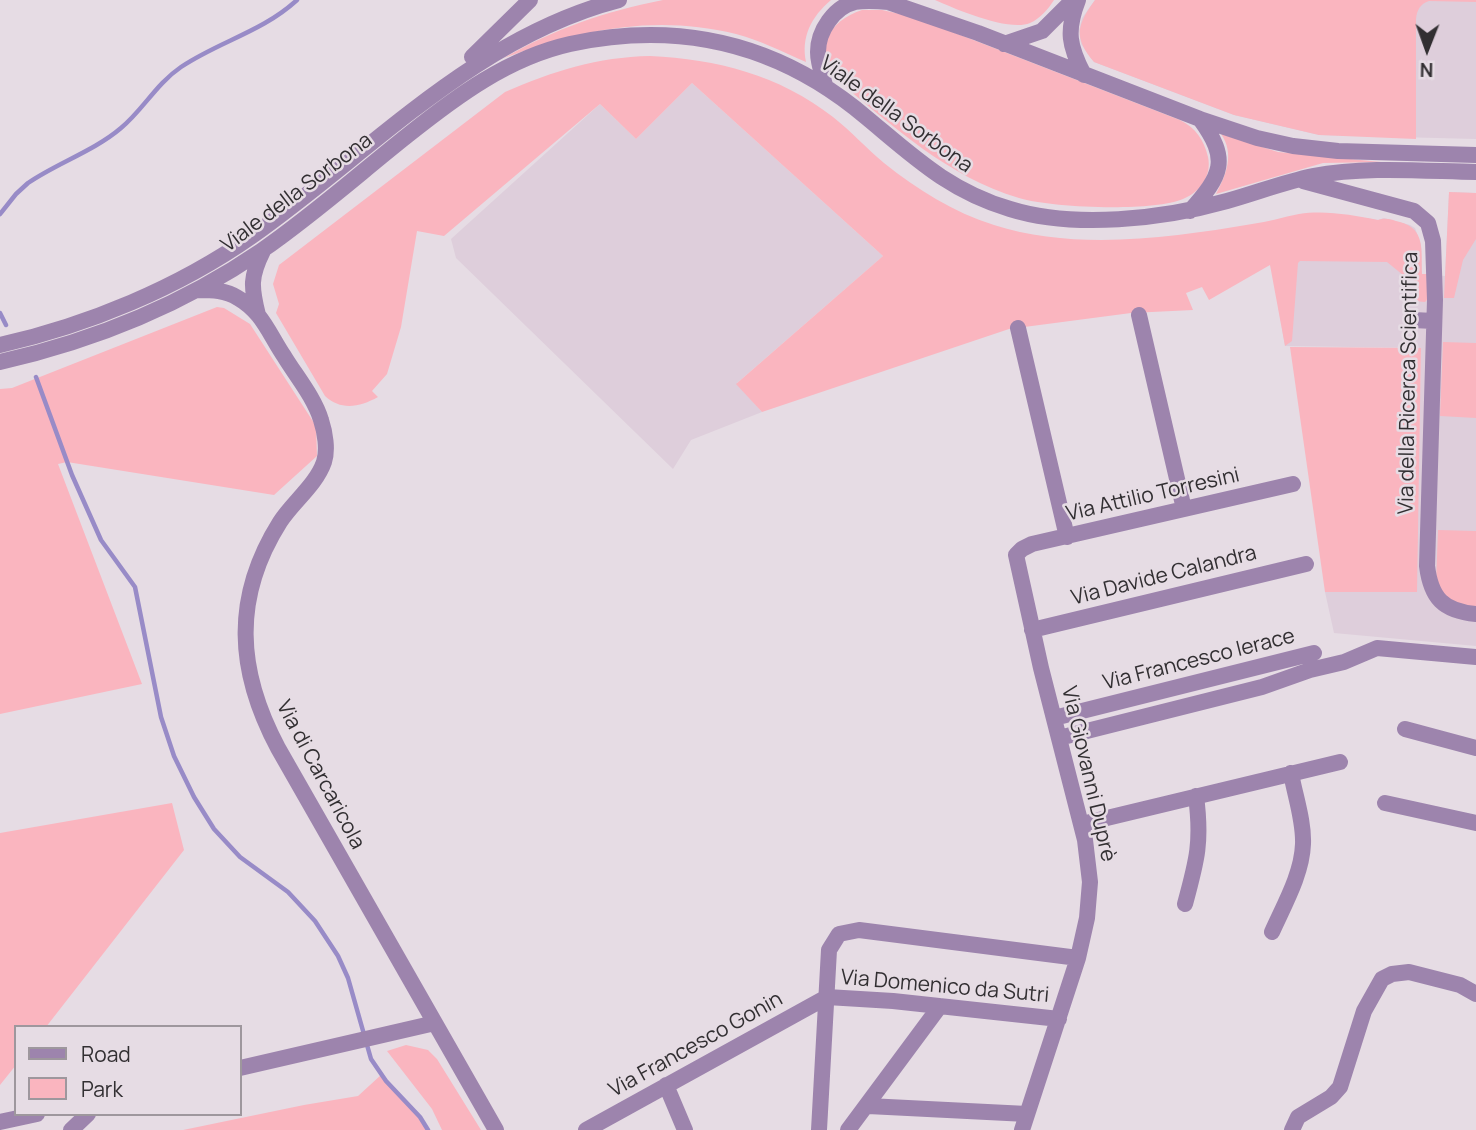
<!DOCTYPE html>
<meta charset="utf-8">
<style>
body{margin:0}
#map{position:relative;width:1476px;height:1130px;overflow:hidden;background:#e6dce4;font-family:Manrope,sans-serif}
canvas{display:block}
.legend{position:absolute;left:14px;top:1025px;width:228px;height:91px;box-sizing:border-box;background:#e6dce4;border:2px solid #9e979d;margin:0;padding:9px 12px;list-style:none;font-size:21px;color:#322f32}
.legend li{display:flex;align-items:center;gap:14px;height:35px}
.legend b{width:35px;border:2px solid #9e979d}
.north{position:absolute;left:1392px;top:14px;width:70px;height:70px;-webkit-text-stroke:5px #e6dce4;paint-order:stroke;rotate:181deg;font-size:19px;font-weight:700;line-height:28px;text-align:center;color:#322f32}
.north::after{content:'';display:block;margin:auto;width:24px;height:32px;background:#322f32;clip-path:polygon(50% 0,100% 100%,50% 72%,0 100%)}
</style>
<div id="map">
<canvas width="1476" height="1130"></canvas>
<ul class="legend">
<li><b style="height:9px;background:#9d84ad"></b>Road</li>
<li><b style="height:19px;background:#fab5bf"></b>Park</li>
</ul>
<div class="north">N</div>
</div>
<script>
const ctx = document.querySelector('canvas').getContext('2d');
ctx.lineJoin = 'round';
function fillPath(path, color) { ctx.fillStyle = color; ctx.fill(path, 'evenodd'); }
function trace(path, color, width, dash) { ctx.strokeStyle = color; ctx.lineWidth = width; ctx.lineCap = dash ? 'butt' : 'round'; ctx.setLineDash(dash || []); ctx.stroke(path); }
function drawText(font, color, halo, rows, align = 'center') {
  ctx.font = font + ' Manrope,sans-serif'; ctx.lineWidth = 5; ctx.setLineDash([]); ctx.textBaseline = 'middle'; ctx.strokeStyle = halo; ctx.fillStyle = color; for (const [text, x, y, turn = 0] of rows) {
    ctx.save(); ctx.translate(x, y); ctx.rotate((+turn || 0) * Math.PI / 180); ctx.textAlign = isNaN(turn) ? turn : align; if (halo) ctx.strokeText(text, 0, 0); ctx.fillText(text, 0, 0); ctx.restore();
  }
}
const built = new Path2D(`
 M1095 0H1476V139L1319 135 1234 115 1094 62 1081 44 1079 30 1082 18Z
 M692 83 883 256 737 383 762 412 691 440 673 469 456 258 451 239 600 104 636 139Z
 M1449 192 1476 193V646L1334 633 1325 592H1416L1421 348 1285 346 1271 265 1301 214 1329 213 1378 220 1384 218 1410 225 1415 228 1421 245 1422 274 1445 276Z`);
const green = new Path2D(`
 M663 0H831C811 17 801 37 806 62 783 52 759 40 736 34 654 14 581 30 504 58 554 29 606 11 663 0Z
 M935 0H1054C1049 8 1040 19 1030 23 1009 32 955 9 935 0Z
 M1095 0H1476V2L1429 1C1420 4 1417 10 1416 19V139L1319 135 1234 115 1094 62C1073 37 1077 25 1095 0Z
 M862 10H882L914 17 1180 120C1196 128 1204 140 1208 157 1212 176 1200 192 1183 199 1152 212 1052 208 1019 198 948 177 893 126 837 80 813 50 828 21 862 10Z
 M650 56C717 59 779 75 833 117 851 131 866 148 884 163 918 190 953 212 994 225 1075 251 1170 238 1252 224 1268 222 1283 217 1299 214 1325 210 1352 215 1378 220 1386 217 1392 220 1400 222 1426 229 1421 251 1422 274H1428L1427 300 1425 302 1414 301V275H1403L1387 262 1300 261 1298 263 1292 341 1285 346 1270 265 1209 300 1202 287 1186 293 1193 310 1131 313 1009 329 762 412 736 384 883 256 692 83 636 139 600 104 444 236 417 231 401 327 387 374 372 391 378 397C360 407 341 411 325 396L276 313 279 304 273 284 279 265 505 92C553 71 598 57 650 56Z
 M1221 134 1278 152 1381 162 1323 163 1216 194C1226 175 1235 154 1221 134Z
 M1449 192 1476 193V239L1463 260 1454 298H1444Z
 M217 307 224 308 250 324 316 426 317 456 274 495 67 462 58 464 142 684 0 714V389L12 388Z
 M1443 342 1476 343V418L1440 416Z
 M1290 347 1421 348 1417 592H1325Z
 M1438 530 1476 531V609L1449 603 1436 583Z
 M172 803 184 850 46 1027H16V1065L0 1085V833Z
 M406 1045 428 1050 437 1059 481 1130H442L432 1109 387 1051Z
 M381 1075 412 1107 427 1130H183L304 1105 358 1096Z`);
const stream = new Path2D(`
 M0 214 16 194 28 183C57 163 94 151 121 128 143 110 156 84 181 67 220 41 262 32 297 0
 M0 313 6 325
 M36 377 72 475 101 540 135 587 161 717 174 756 194 797 214 829 240 857 288 892 315 921 338 956 348 978 371 1059 386 1081 420 1117 428 1130`);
const minor = new Path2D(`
 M882 0 978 33 1200 119 1257 138 1293 146 1338 151 1476 155
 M1078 0C1066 31 1069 46 1084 75
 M1004 44 1042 31 1073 0
 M472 57 530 0
 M825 85C822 74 818 63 818 52 818 31 834 7 855 2 866 0 878 1 889 2
 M1303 181 1414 211 1428 223 1433 241 1435 300 1427 566C1431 598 1443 611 1476 614
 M1190 211C1222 175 1230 160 1200 119
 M197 290C212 290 226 290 238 298 245 302 253 309 258 315 268 327 275 343 284 356 296 376 314 397 321 420 325 432 328 450 324 462 316 485 293 502 280 522 232 598 237 671 278 748L496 1130
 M258 315C251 287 250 277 263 251
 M1139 315 1184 509
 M1413 320 1434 321
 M1018 328 1067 537
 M0 345C88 325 178 288 252 236 371 152 473 38 619 0
 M0 362C93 341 182 305 261 251 312 216 360 173 408 135 457 96 508 58 570 44 681 20 781 45 867 118 914 157 949 191 1010 209 1074 229 1163 219 1227 201 1256 193 1284 182 1313 176 1366 166 1422 171 1476 172
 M1032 630 1306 564
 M1054 718 1314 653
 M1405 729 1476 748
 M1059 738 1262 687 1310 670 1344 662 1377 648 1476 657
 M1385 803 1476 823
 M1082 824 1340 762
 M1185 904C1197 860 1202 842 1196 796
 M1272 932C1284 905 1302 874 1303 844 1304 821 1295 796 1291 773
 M240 1068 435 1023
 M666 1085 685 1130
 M868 1106 1027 1114
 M0 1122 37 1114
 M71 1130 88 1114
 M586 1130 827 997 893 1001 1059 1019
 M819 1130 829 950 839 934 859 930 1078 958
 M848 1130 940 1006
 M1022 1130 1078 958 1087 918 1090 882 1085 840 1041 668 1016 555 1022 549 1032 544 1293 484
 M1292 1130 1298 1117 1331 1097 1340 1087 1364 1011 1382 979 1392 974 1409 972 1460 985 1476 994`);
const streetNames = [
 ["Viale della Sorbona",896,115,36],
 ["Viale della Sorbona",297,193,-37],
 ["Via della Ricerca Scientifica",1409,383,-89],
 ["Via Attilio Torresini",1153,495,-13],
 ["Via Davide Calandra",1164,576,-14],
 ["Via Francesco Ierace",1199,660,-14],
 ["Via Giovanni Duprè",1088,774,77],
 ["Via di Carcaricola",320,775,62],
 ["Via Domenico da Sutri",945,987,5],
 ["Via Francesco Gonin",696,1045,-29]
];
fillPath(built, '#decedb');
fillPath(green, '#fab5bf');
trace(stream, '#988bc7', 4.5);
trace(minor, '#9d84ad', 16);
drawText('21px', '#322f32', '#e6dce4', streetNames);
</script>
